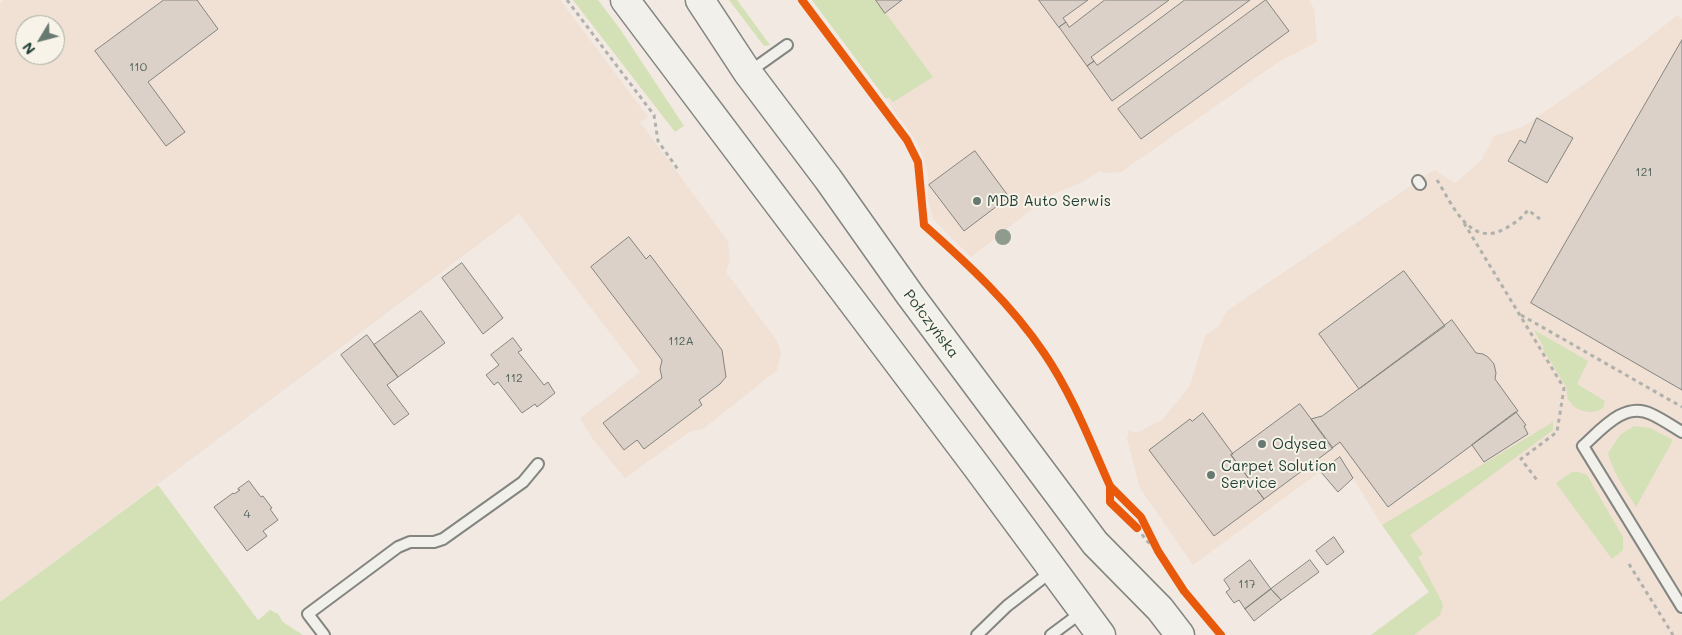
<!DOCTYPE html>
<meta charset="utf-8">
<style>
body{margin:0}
#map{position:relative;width:1682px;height:635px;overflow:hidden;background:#f1e9e2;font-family:Mali,sans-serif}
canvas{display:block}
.north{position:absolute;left:15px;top:15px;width:50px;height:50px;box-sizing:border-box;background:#f7f3e8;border:1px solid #a1aaa0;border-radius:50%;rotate:233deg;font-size:14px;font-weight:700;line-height:20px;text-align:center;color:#1f3d34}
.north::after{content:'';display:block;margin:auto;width:18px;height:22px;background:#687971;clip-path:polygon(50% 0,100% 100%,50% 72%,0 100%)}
</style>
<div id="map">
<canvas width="1682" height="635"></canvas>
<div class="north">N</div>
</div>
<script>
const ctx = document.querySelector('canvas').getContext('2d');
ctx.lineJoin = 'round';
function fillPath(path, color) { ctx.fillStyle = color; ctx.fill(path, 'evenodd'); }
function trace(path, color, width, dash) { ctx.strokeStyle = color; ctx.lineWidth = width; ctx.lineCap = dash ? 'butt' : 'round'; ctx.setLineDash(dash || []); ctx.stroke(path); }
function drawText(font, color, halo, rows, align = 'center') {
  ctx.font = font + ' Mali,sans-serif'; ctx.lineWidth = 4; ctx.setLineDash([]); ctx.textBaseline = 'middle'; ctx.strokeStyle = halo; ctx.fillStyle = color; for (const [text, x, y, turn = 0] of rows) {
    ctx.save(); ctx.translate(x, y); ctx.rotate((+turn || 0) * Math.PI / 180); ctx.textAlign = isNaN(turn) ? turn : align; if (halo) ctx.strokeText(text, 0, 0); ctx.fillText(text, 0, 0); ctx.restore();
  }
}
const built = new Path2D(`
 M4 0H560L648 117 640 122 728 241 730 261 726 272 777 341 781 353 777 370 703 429 689 432 625 478 592 438 580 418 640 372 519 214 0 602V4ZM25 25H55V55H25Z
 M812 0H1309L1314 9 1317 42 1280 61 1121 172 1107 173 1099 171 1082 182 1049 196 971 257 933 219 928 199V176L923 156 918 144 886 99Z
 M1678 15 1682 19V635H1371L1429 592 1382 525 1340 457 1193 565 1140 488 1127 439 1129 430 1137 433 1162 420 1190 386 1205 336 1218 327 1227 311 1431 172 1435 170 1455 183 1481 161 1494 136 1523 127 1633 50Z`);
const green = new Path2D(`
 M573 0H598L620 29 684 126 675 132Z
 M729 0H737L770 45 764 46Z
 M812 0H876L933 77 893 102 889 97 886 99Z
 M1534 330 1588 361 1577 384 1605 401 1603 408C1589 418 1564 408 1567 388L1543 349V346Z
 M1553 422V430L1410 535 1423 554 1418 557 1442 602 1443 606 1440 615 1414 635H1371L1429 592 1382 525Z
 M1634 426 1650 428 1673 440 1636 507C1625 489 1613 473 1608 453L1620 435Z
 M1572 472H1579L1587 475 1623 537V550L1612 559 1556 483Z
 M158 485 258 620 270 610 278 614 283 622 303 635H0V602Z`);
const building = new Path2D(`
 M164 0H197L218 29 148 82 185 132 166 146 95 51Z
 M876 0H902L885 13Z
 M1039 0H1088L1063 18 1066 22 1059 27Z
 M1105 0H1169L1091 57 1094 61 1087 66 1059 27 1066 22 1069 27Z
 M1185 0H1250L1112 101 1087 66 1094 61 1097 65Z
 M1266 0 1289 31 1141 139 1118 109Z
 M1682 40V390L1531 303Z
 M1537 118 1573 138 1547 183 1508 161 1520 140 1525 143Z
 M975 151 1009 197 964 231 929 185Z
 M629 237 646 259 650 255 722 350 726 377 720 384 699 400 702 405 644 449 637 440 624 450 603 423 662 378 660 369 662 360 591 267Z
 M462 263 503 318 483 334 442 278Z
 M1404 271 1445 326 1359 389 1319 334Z
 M421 311 445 343 398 377 374 345Z
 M1452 320 1476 353 1483 354 1488 357 1494 364 1496 373 1495 379 1518 411 1388 507 1340 442 1332 448 1311 419 1322 416Z
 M367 335 398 377 387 385 409 414 394 425 341 355Z
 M513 338 522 350 518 352 544 385 548 382 555 393 537 407 535 404 522 413 498 382 494 385 486 375 499 365 491 355Z
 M1300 404 1333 448 1264 499 1231 455Z
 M1516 412 1526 425 1524 426 1528 434 1484 462 1472 445Z
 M1203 413 1233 454 1231 455 1264 499 1214 536 1149 450 1190 419 1192 421Z
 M1340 457 1353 478 1338 492 1321 472Z
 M249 481 261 497 263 496 272 508 270 509 278 520 263 531 267 536 247 551 214 507 233 493 234 494 240 490 238 489Z
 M1334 537 1344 552 1327 565 1316 551Z
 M1250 560 1271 589 1245 609 1239 600 1234 603 1226 592 1230 589 1224 580Z
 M1310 560 1319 572 1281 600 1271 589Z
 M1271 589 1281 600 1254 621 1245 609Z`);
const path = new Path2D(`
 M567 0 654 115 658 141 679 171
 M1437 180C1452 204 1470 248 1504 229 1514 224 1521 219 1528 210L1540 219
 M1464 223 1564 388 1557 432 1521 459 1537 480
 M1521 315 1682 407
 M1137 528 1147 541 1158 551
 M1629 564 1673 635`);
const lane = new Path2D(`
 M749 72 787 45
 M1418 181 1420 184
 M1682 432C1672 426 1662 419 1651 414 1624 401 1601 430 1583 446L1682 607
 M324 635 308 614 398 547 410 542H434L443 539 523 482 538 464
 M977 635 1007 606 1052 571
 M1051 635 1082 612`);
const secondary = new Path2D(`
 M625 0 977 467 1101 635
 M700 0 748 73 828 179 910 295 1095 543 1160 609 1180 635`);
const cycleway = new Path2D(`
 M802 0 907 140 918 162 924 225C968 264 1011 304 1044 353 1072 394 1090 441 1110 486V502L1137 528
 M1110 486 1141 517 1158 551 1184 591 1221 635`);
const trees = [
 [1003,237]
];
const markers = [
 [977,201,5,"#687971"],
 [1262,444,5,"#687971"],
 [1211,475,5,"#687971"]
];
const numberNames = [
 ["110",138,67],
 ["121",1644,172],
 ["112A",681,341],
 ["112",514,378],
 ["4",247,514],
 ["117",1247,584]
];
const poiNames = [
 ["MDB Auto Serwis",987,201],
 ["Odysea",1272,444],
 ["Carpet Solution",1221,466],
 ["Service",1221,483]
];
const streetNames = [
 ["Połczyńska",931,324,53]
];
fillPath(built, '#f1e0d4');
fillPath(green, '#d4e1b6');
fillPath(building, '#dcd1c9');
trace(building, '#838580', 1);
trace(lane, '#838580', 14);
trace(secondary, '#838580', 31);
trace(path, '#b0b1ac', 3, [4, 4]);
trace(lane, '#f2f0eb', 10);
trace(secondary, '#f2f0eb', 28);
trace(cycleway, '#e8590c', 8);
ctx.fillStyle = '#8f9b8d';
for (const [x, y] of trees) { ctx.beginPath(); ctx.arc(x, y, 8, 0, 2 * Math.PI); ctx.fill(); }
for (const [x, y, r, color] of markers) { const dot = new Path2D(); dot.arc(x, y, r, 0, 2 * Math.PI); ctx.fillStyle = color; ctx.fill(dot); trace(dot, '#f7f3e8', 2); }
drawText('12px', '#51645c', null, numberNames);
drawText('15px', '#1f3d34', '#f7f3e8', poiNames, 'left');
drawText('15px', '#1f3d34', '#f7f3e8', streetNames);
</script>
